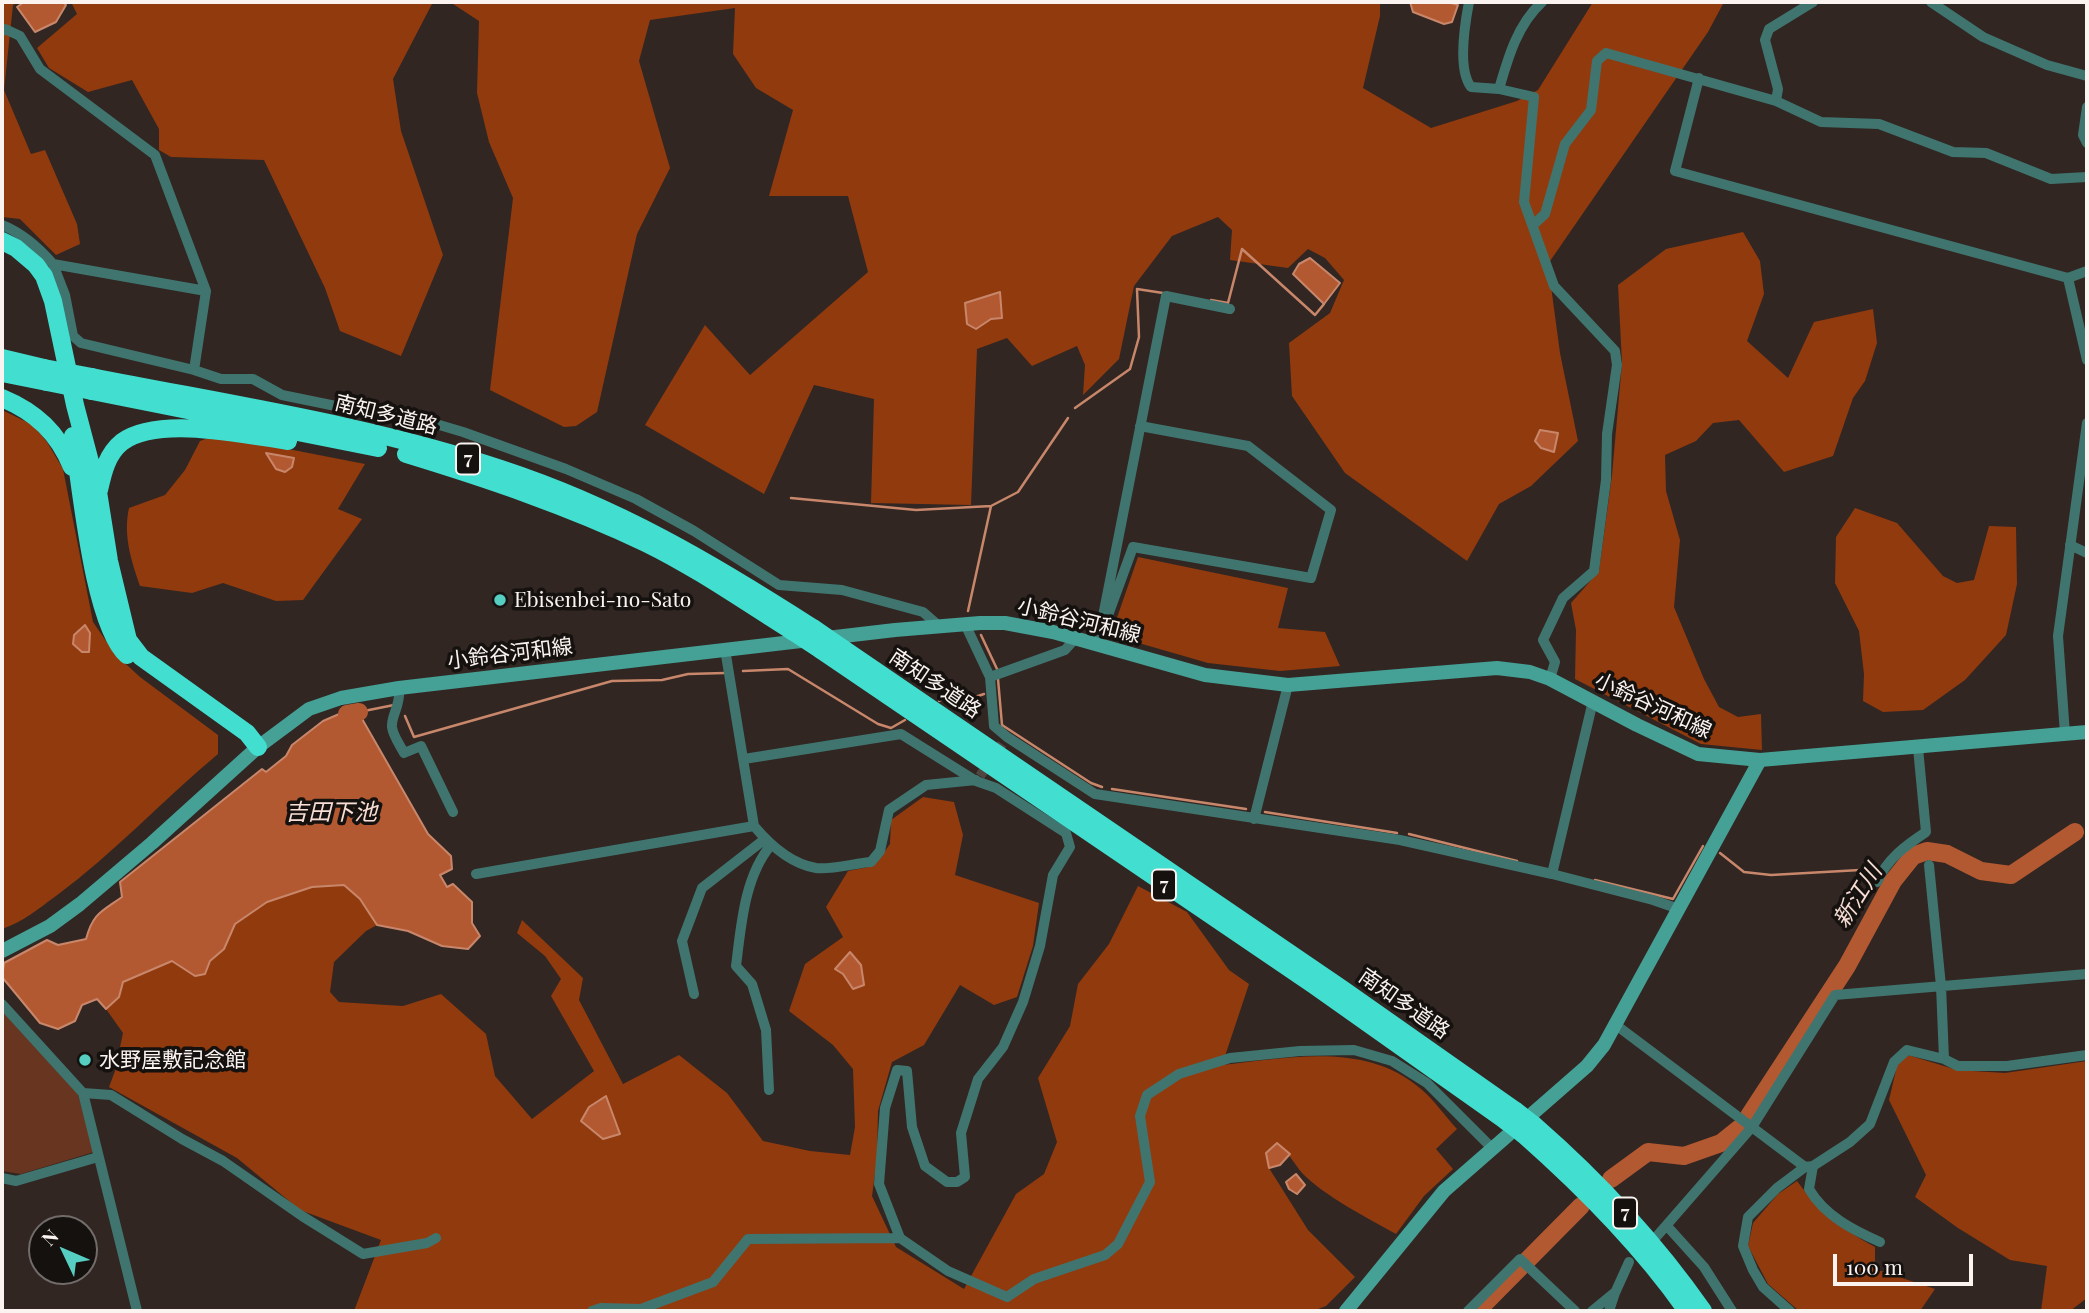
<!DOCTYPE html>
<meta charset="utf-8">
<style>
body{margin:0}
#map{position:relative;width:2089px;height:1313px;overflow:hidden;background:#312622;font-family:"Playfair Display",serif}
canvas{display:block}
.frame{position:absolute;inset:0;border:4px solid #faf3f0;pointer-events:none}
.north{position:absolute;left:28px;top:1215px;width:70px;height:70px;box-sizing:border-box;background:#15110f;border:2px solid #716b69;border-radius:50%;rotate:314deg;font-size:19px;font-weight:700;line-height:28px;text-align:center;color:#faf3f0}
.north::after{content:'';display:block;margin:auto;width:24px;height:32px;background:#57cec2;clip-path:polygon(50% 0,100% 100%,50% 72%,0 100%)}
.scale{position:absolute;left:1833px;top:1254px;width:140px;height:32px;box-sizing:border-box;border:4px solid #faf3f0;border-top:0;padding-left:9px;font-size:21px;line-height:24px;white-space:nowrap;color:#faf3f0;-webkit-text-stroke:5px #15110f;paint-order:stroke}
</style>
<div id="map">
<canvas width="2089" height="1313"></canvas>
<div class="frame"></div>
<div class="north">N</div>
<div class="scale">100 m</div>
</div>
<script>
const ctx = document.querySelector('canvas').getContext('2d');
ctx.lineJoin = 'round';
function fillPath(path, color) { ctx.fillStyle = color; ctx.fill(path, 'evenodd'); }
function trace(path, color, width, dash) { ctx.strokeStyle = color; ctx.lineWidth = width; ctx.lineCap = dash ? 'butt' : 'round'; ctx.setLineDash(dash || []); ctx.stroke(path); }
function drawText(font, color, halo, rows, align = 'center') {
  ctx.font = font + ' "Playfair Display","Noto Sans JP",serif'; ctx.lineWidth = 7; ctx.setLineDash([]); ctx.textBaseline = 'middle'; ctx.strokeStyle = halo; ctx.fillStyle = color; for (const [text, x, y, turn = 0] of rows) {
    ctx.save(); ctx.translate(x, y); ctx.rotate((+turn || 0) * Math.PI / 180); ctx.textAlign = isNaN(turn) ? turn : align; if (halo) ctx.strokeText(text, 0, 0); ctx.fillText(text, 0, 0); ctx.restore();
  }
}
const green = new Path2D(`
 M2 1011 78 1094 94 1152 21 1174 2 1171Z`);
const forest = new Path2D(`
 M2 2H19L13 5 4 90 31 154 45 150 77 224 80 244 56 255 20 219 2 217Z
 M71 2H433L393 79 401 131 443 255 401 356 340 331 325 288 264 160 171 157 159 150V129L132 80 88 92 49 68 37 48 77 14Z
 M450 2H1380V16L1363 88 1431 128 1517 101 1538 90 1593 2H1724L1708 32 1548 264 1560 353 1578 441 1531 486 1499 504 1467 561 1345 473 1292 396 1289 343 1330 313 1344 280 1325 258 1308 249 1288 268 1230 260 1232 230 1218 217 1172 236 1134 286 1119 359 1083 395 1085 365 1077 346 1032 366 1007 338 977 349 971 505 871 503 874 399 814 385 764 494 645 425 705 325 750 375 868 272 848 196H769L793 110 756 88 733 54 735 8 650 20 639 61 670 168 637 234 597 412 576 426 564 427 490 390 513 198 489 142 477 93 479 21Z
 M1743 232 1760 261 1764 294 1747 341 1788 378 1814 322 1873 309 1877 343 1865 381 1853 398 1833 456 1784 472 1739 420 1713 423 1696 441 1665 455 1666 491 1680 540 1674 607 1704 679 1719 707 1738 717 1761 714 1762 750 1701 744 1575 679 1576 630 1571 603 1599 571 1612 475 1622 363 1618 285 1666 249Z
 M2 410 33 425 47 442 63 469 93 622 115 654 140 677 218 735V754C163 800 114 853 56 896 38 909 23 922 2 929Z
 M216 435 365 464 338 509 362 519 303 600 276 601 223 583 192 593 140 586C131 560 123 535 129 508L165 495 185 470 200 441Z
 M1855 508 1897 523 1943 576 1957 583 1974 580 1989 526 2016 527 2017 584 2006 635 1965 680 1923 710 1883 712 1863 701 1864 674 1859 631 1835 583 1836 537Z
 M1138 557 1288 588 1278 628 1325 632 1340 666 1280 671 1208 663 1111 635Z
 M923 797 954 802 963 835 955 875 1039 903 1033 946 1017 997 994 1005 960 985 924 1045 892 1062 878 1111 877 1159 872 1196 896 1247 964 1289 1016 1194 1044 1174 1057 1142 1038 1078 1070 1026 1078 984 1109 944 1138 886 1187 912 1229 970 1249 984 1222 1065C1287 1058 1366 1041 1421 1089 1434 1100 1445 1116 1457 1129L1436 1149 1453 1169 1424 1196 1396 1234C1368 1218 1324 1196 1302 1173 1293 1162 1289 1153 1277 1143L1266 1152 1269 1168 1308 1230 1355 1277 1326 1306 1313 1311H354L381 1240 300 1210 237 1158 109 1087 115 1071 123 1033 106 1009 119 997 123 982 172 961 195 976 224 949 235 924 267 902 312 887 344 885 360 899 377 925 366 931 334 962 330 992 339 1002 403 1006 441 994 486 1034 495 1076 532 1119 594 1071 551 996 561 979 545 956 517 933 522 920 583 978 579 1000 623 1084 679 1055 727 1093 763 1141 810 1151 850 1155 855 1127 853 1069 833 1045 789 1011 805 964 843 937 826 907 848 871 874 866 890 844 891 820Z
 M1908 1055 1957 1070 2005 1073 2087 1061V1298L2070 1311H2041L2047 1266 2010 1260 1958 1228 1915 1197 1926 1175 1889 1100 1897 1066Z
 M1797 1181C1818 1210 1843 1230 1875 1247V1269L1935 1289 1920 1311H1799L1768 1284 1748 1246 1753 1223 1778 1194Z`);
const water = new Path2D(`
 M24 2H63L66 5 56 22 35 32 17 7Z
 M1410 2H1448L1458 5 1452 22 1444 24 1413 12Z
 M1310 258 1340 283 1324 304 1293 274 1299 264Z
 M1000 292 1002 318 991 319 976 329 967 324 965 303Z
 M1540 430 1558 433 1554 452 1541 448 1535 441Z
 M266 453 294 458 292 467 285 472 276 469Z
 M85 625 90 633 89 652H82L73 644 74 635Z
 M346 711 348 717H361L428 834 451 856 452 869 440 875 447 887 453 884 472 902V923L480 936 468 949 442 946 408 931 377 925 360 899 344 885 312 887 267 902 235 924 224 949 210 961 205 974 195 976 172 961 123 982 119 997 106 1009 97 999 82 1005 75 1021 58 1029 40 1023 2 977 4 963 47 940 58 945 86 939C93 913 101 912 122 897L120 882 262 769 266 772 286 756 292 745 323 721Z
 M850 952 861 965 864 985 853 989 843 974 835 969Z
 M606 1096 620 1134 603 1139 581 1121 589 1107Z
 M1277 1143 1290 1154 1280 1165 1269 1168 1266 1153Z
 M1296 1174 1305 1185 1297 1194 1289 1189 1286 1182Z`);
const stream = new Path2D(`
 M1211 300 1228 303 1242 249 1315 315 1324 304
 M1075 408 1130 369 1139 337 1137 289 1163 293
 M791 498 916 510 991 506 968 611
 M991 506 1018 492 1068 418
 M981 635 997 669
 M743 671 788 669 878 724 891 728 905 720
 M998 679 1002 725 1091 783 1102 787
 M939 701 945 698 963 701 984 694
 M359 712 394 705
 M405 716 414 737 612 681 662 680 688 674 725 673
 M1112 789 1246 809
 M1265 812 1397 833
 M1409 834 1517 861
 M1720 853 1744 872 1771 875 1860 870 1873 874
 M1884 878 1893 881
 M1595 880 1673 899 1703 846`);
const river = new Path2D(`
 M347 714 359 712
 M1749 1116 1847 966 1893 881 1913 856 1927 851 1947 854 1981 871 2011 875 2075 832
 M1611 1179 1648 1152 1684 1156 1721 1143 1741 1127
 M1477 1311 1581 1206`);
const streetTunnel = new Path2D(`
 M980 776 1002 744`);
const street = new Path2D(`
 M1469 2C1465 23 1457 69 1471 87L1499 89 1534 97 1524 202 1554 286 1615 351 1617 365 1607 434 1606 480 1594 571 1563 598 1543 640 1555 662 1550 679
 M1931 2 1983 37 2047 65 2087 76
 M2 31 5 29 20 36 40 69 155 155 206 291 194 370 221 379H253L282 395 409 421 436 424 463 432 566 469 636 499 694 531 779 585 842 590 923 612 939 626
 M1699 78 1675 171 2068 278 2087 271
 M1499 89C1508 58 1517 25 1542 2
 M1776 101 1778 89 1765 40 1769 29 1813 2
 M2087 107 2083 135 2087 143
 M1534 224 1545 214 1565 144 1591 110 1597 61 1606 53 1776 101 1821 122 1879 124 1953 152 1986 153 2051 179 2087 177
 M2 225C22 233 39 248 53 264L206 291
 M53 264 65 295 73 336 81 343 194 370
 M2068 278 2087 360
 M2070 545 2087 553
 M1104 611 1166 296 1230 309
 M965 624 990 677 994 726 1007 737 1095 794 1400 840 1552 874 1653 900 1679 909
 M1100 637 1133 547 1311 578 1331 510 1248 446 1140 426
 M725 649 754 826C770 845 791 864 816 868 831 870 856 863 871 862L880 851 889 810 926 785 976 780
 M990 677 1065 650 1075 639
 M399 688C401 706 391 715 392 727 393 736 400 745 404 753L421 746 453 812
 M2065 734 2058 636 2087 423
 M744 759 901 734 976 781 996 788 1066 833 1070 847 1053 875 1040 946 1023 1002 1003 1047 978 1079 961 1133 965 1177 957 1182H947L925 1166 912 1127 907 1071 897 1070 885 1108 879 1184 900 1238
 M1254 819 1288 685
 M1929 865 1941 986 1944 1059
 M476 874 754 826
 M1552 874 1593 701
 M1877 882C1887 859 1905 846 1926 832L1918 748
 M694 994 682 941 702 888 765 839
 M2 1004 83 1093 137 1311
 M1616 1025 1805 1167
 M769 1090 766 1030 752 984 736 966C741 927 744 877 771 845
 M83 1093 111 1095 182 1139 223 1161 302 1216 363 1254 427 1243 436 1238
 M1813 1166 1809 1189C1825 1216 1853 1230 1880 1242
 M2 1178 16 1181 98 1157
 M1667 1226 1704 1267 1732 1311
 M1657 1236 1752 1127 1835 995 2087 974
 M592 1311 601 1308 641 1309 713 1282 748 1239 900 1238 948 1271 1007 1297 1034 1279 1105 1255 1118 1244 1150 1182 1140 1116 1147 1095 1179 1074 1230 1058 1300 1051 1354 1050 1392 1061 1427 1083 1492 1148
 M1468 1311 1520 1259 1575 1311
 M1592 1311 1614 1293
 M1609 1311 1615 1293 1629 1262
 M1790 1311 1763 1287 1753 1270 1743 1246 1748 1217 1777 1188 1805 1167 1813 1166 1850 1142 1870 1124 1894 1062 1907 1050 1944 1059 1958 1066H2007L2087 1055`);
const secondary = new Path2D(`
 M2 951 50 926 80 904 152 843 258 747 309 709 341 698 399 688 895 630 980 623H1005L1053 632 1205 675 1288 685 1497 668 1530 672 1550 679 1637 725 1698 754 1760 760 2087 732
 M1346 1311 1444 1191 1587 1066 1604 1045 1760 760`);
const highway = new Path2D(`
 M2 241 16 248 36 265 44 276 53 301 75 405 98 492 109 561 128 640 141 657 247 733 258 747
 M2 358 44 368
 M2 373 47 382
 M92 377C227 404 370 425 501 469 617 507 712 563 813 628
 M92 391 378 448
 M2 398C36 412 58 433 72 467
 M73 436C81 484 93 625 127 655
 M406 454C488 479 568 506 646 543 697 568 744 601 792 631
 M99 490C103 472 107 454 122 442 158 415 246 435 288 441
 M842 648 1342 989 1516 1111
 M821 650 1314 985 1506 1121
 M1534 1125C1597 1180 1655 1242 1703 1311
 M1523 1134C1583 1187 1641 1245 1687 1311`);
const highwayBridge = new Path2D(`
 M44 368 92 377
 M47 382 92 391
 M813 628 842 648
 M792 631 821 650
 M1516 1111 1534 1125
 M1506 1121 1523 1134`);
const markers = [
 [500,600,7,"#57cec2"],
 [85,1060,7,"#57cec2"]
];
const shields = [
 [468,459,24],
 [1164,885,24],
 [1625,1213,24]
];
const shieldNames = [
 ["7",468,459],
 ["7",1164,885],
 ["7",1625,1213]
];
const streetNames = [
 ["南知多道路",386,415,14],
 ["小鈴谷河和線",1079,621,14],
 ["小鈴谷河和線",510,654,-7],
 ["南知多道路",935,684,34],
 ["小鈴谷河和線",1653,706,25],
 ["南知多道路",1404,1004,35]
];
const poiNames = [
 ["Ebisenbei-no-Sato",514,600],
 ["水野屋敷記念館",99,1060]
];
const waterNames = [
 ["吉田下池",331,813],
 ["新江川",1858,896,-58]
];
fillPath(green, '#673520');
fillPath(forest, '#913a0e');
fillPath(water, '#b35932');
trace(water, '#c8876b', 2);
trace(stream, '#c8876b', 2.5);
trace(river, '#b35932', 18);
trace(streetTunnel, '#4f4541', 10, [10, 5]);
trace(street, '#40756f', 10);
trace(secondary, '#45a096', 14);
trace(highway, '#42ded0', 18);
trace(highwayBridge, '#42ded0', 18);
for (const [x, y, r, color] of markers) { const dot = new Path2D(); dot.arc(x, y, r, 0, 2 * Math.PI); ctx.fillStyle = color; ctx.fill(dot); trace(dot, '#15110f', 2.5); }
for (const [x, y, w] of shields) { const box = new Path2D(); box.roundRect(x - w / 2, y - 15.5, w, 31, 5); ctx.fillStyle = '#15110f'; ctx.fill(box); trace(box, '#faf3f0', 2); }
drawText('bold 19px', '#faf3f0', null, shieldNames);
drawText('21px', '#faf3f0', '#15110f', streetNames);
drawText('21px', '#faf3f0', '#15110f', poiNames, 'left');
drawText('italic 23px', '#f7ddd3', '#15110f', waterNames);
</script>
